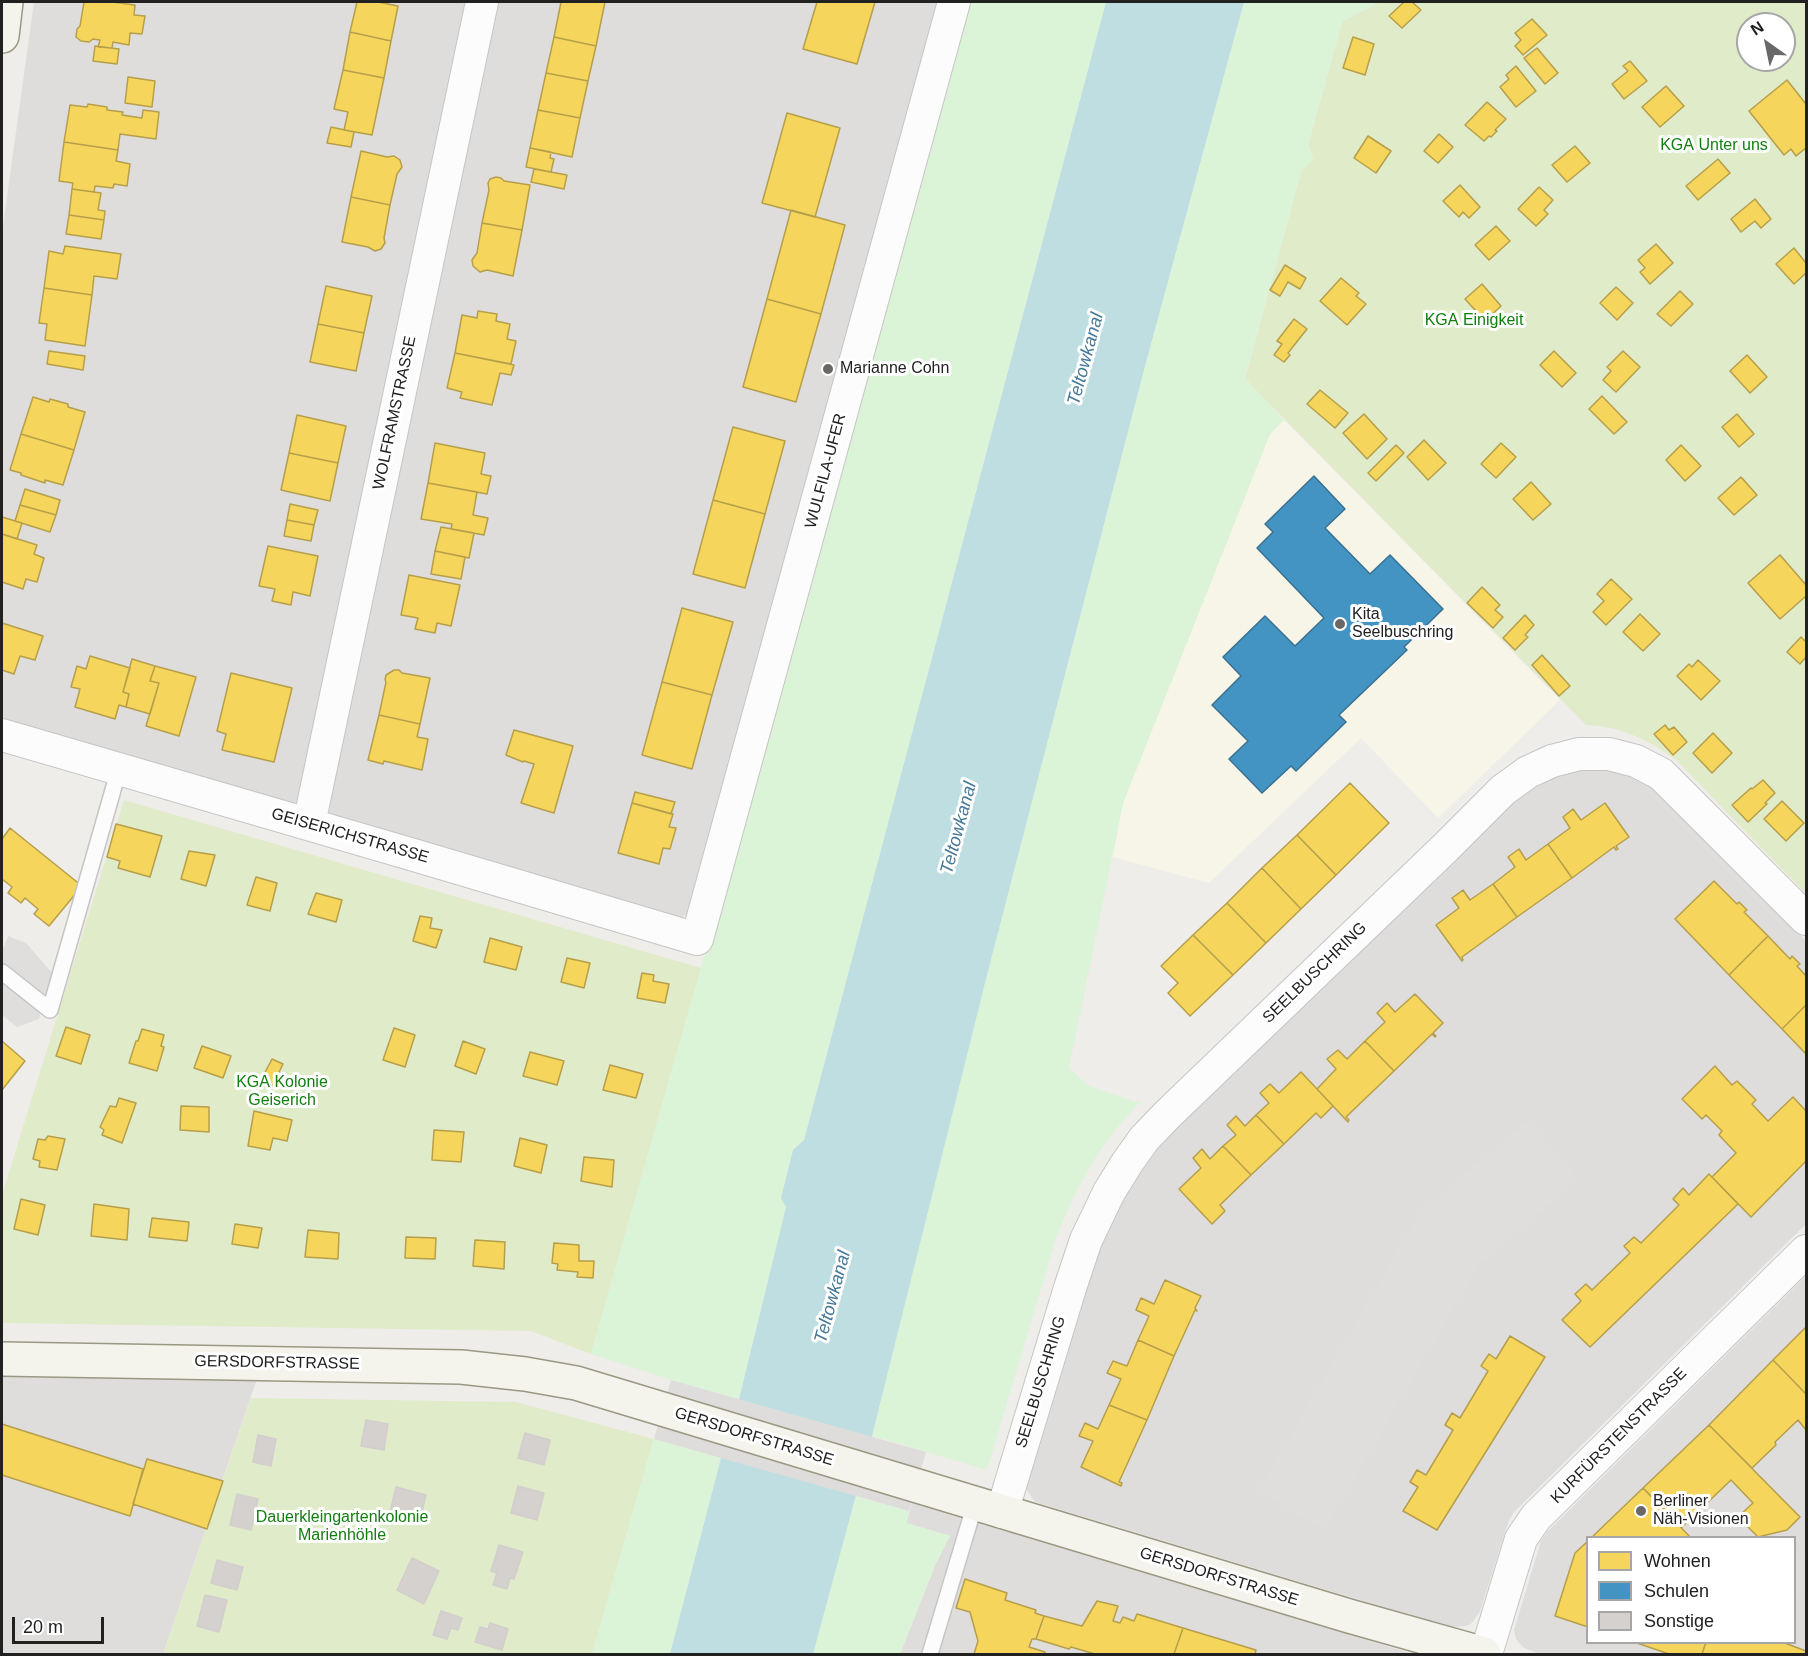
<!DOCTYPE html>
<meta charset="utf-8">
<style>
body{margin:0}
#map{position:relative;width:1808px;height:1656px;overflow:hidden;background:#efedea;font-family:Helvetica,sans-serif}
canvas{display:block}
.frame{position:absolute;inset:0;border:3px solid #212121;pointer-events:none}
.legend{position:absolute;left:1586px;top:1536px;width:210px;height:108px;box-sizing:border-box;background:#fff;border:2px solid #a6a6a6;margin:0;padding:8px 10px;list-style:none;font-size:18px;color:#212121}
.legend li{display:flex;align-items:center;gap:12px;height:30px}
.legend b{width:30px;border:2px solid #a6a6a6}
.north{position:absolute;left:1736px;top:12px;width:60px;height:60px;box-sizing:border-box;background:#fff;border:2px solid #a6a6a6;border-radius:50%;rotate:327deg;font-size:16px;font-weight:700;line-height:24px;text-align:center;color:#212121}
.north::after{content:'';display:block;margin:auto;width:21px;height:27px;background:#696867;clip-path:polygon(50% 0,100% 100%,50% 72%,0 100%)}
.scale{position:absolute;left:12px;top:1617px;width:92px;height:27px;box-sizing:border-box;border:3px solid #212121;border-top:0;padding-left:8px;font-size:18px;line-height:21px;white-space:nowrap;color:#212121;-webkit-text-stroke:4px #fff;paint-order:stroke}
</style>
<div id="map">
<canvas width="1808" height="1656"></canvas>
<div class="frame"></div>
<ul class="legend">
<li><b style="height:16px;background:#f6d55c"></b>Wohnen</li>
<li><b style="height:16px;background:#4393c3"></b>Schulen</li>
<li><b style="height:16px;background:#d4d1cf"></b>Sonstige</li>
</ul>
<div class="north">N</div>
<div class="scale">20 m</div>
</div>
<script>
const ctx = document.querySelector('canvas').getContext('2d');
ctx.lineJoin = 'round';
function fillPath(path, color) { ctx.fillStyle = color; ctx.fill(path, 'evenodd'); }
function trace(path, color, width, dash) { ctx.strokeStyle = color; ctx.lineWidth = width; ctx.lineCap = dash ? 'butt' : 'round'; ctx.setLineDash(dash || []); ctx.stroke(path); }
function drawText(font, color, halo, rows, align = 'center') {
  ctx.font = font + ' Helvetica,sans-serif'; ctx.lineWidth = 6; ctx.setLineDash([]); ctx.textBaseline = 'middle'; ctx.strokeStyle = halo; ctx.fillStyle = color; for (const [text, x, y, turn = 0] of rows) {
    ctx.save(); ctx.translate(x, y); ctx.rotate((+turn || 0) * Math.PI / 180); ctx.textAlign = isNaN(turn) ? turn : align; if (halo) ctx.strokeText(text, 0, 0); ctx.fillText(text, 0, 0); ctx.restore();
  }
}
const residential = new Path2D(`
 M34 2H468L300 799 293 804 2 722V233Z
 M493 2H943L688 914 680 918 331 816 326 808Z
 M1575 767 1617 768 1640 778 1663 795 1806 941V1224L1514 1512 1509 1520 1480 1611 1472 1623 1466 1626 1453 1627 1440 1624 1035 1502 1026 1489 1028 1477 1090 1265 1128 1183 1174 1126 1526 789Z
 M1806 1276V1654H1540L1524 1648 1516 1639 1514 1630 1541 1541 1547 1532ZM1588 1538H1794V1642H1588Z
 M2 1377 257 1379 163 1654H2Z
 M912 1503 1413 1654H900L936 1563 950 1536 906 1523Z`);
const education = new Path2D(`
 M1284 420 1560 700 1438 818 1361 738 1209 883 1113 857 1123 803 1270 434Z`);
const grass = new Path2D(`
 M1379 2H1806V894L1676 760C1648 739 1621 727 1586 725L1245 379 1301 172 1313 159 1308 145 1342 22ZM1748 24H1784V60H1748Z
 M124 800 701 968 591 1354 531 1331 2 1323V1195Z
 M251 1398 516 1402 654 1439 592 1654H163Z`);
const park = new Path2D(`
 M968 2H1106L804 1140 793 1150 781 1197 786 1207 739 1399 671 1380 591 1354 701 968Z
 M1244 2H1379L1342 22 1308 145 1313 159 1301 172 1245 378 1284 420 1270 434 1123 803 1069 1068 1089 1086 1139 1103 1121 1123 1100 1150 1077 1190 1058 1232 987 1470 872 1436 987 975 1145 366Z
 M654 1439 721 1458 670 1654H592Z
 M855 1496 909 1511 907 1523 950 1536 936 1563 900 1654H813Z`);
const parking = new Path2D(`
 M8 936 26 943 53 974 39 1019 17 1027 2 1015V951Z
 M1528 1120 1579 1179 1478 1266 1325 1530 1258 1491 1419 1213Z
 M1806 1555V1592L1795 1595V1558Z`);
const water = new Path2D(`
 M1106 2H1244L1145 366 987 975 872 1436 813 1654H670L721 1458 739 1399 786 1207 781 1198 793 1150 804 1140Z`);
const pier = new Path2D(`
 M671 1380 926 1452 909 1511 654 1439Z`);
const homes = new Path2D(`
 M84 2H112L135 5 134 15 145 16 142 34 130 33 129 45 113 42 112 48 98 47 100 40 93 39 89 42 81 41 76 37 77 29 80 26Z
 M357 2H378L398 6 391 41 350 32Z
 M561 2H605L596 46 554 37Z
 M817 2H875L857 64 803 49Z
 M1404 2H1412L1421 10 1402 28 1389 16Z
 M1532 19 1547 35 1523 55 1515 46 1521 40 1515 33Z
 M350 32 391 41 384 78 343 70Z
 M554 37 596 46 588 81 546 73Z
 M1353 37 1374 44 1365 75 1343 68Z
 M95 46 119 49 117 64 93 61Z
 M1537 48 1558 73 1545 84 1524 58Z
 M1630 61 1647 81 1624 99 1612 84 1628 71 1623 66Z
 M1516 66 1536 91 1516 107 1500 87 1509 79 1506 75Z
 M343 70 384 78 372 135 344 130 348 112 334 109Z
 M546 73 588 81 580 118 538 110Z
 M128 77 155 81 152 107 125 103Z
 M1787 80 1806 104V148L1796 156 1791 149 1784 155 1749 111Z
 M1666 86 1684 106 1660 127 1642 107Z
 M1487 102 1506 119 1495 130 1497 131 1491 137 1489 136 1484 141 1465 125Z
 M88 104 107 107V110L123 112 122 115 142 118 143 110 159 112 156 139 120 134 118 150 64 142 70 105 87 107Z
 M538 110 580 118 572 157 530 148Z
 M787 113 840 128 815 217 762 203Z
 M331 127 354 132 351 147 327 143Z
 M1439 134 1453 147 1438 163 1424 151Z
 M1368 136 1391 151 1376 173 1354 158Z
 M64 142 118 150 116 161 130 164 127 186 114 184 113 188 95 186 94 192 72 189 73 183 59 181Z
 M1575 146 1590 163 1567 182 1552 165Z
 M530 148 551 152 550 158 554 159 551 172 526 167Z
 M361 151 387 157 394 156 400 160 402 167 397 174 390 205 351 197Z
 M1718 159 1730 173 1698 200 1686 186Z
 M534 169 567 175 564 189 531 182Z
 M496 177 501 178 504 181 530 185 522 230 482 223 489 190 488 183 490 179Z
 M1460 185 1480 207 1469 218 1463 212 1459 217 1443 201Z
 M1539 187 1553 200 1544 210 1548 214 1536 226 1518 209Z
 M72 189 101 193 98 210 105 211 104 220 69 215Z
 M351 197 390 205 384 238 385 243 381 249 375 251 368 247 342 242Z
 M1755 199 1771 219 1761 228 1755 221 1741 232 1731 219Z
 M791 210 845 225 821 314 767 299Z
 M69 215 104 220 101 239 66 234Z
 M482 223 522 230 513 276 487 270 480 272 473 266 472 260 477 253Z
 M1496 226 1510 241 1489 260 1475 245Z
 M1656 244 1673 263 1650 284 1640 272 1645 268 1638 260Z
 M65 246 121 254 117 279 94 276 92 295 44 288 49 251 63 254Z
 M1794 248 1806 263V273L1794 284 1776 264Z
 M1285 265 1306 278 1300 289 1288 282 1280 296 1270 290Z
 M1341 278 1359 293 1356 296 1366 304 1347 325 1320 301Z
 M1482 284 1501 306 1485 321 1465 299Z
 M326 286 372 296 364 333 318 324Z
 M1616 287 1633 303 1617 320 1600 303Z
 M44 288 92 295 85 346 45 340 47 324 39 323Z
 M1680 291 1693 304 1671 326 1657 314Z
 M767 299 821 314 796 402 743 387Z
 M478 311 497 314 496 321 510 324 507 339 516 341 511 364 455 353 462 315 477 318Z
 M1294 319 1307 329 1288 353 1290 355 1284 362 1274 355 1282 344 1277 341Z
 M318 324 364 333 356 371 310 362Z
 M49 351 85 356 83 370 47 364Z
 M1554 351 1576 373 1562 387 1540 365Z
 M1623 351 1640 367 1616 392 1603 380 1611 371 1607 367Z
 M455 353 514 365 511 375 500 373 492 405 460 398 462 392 447 388Z
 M1747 355 1767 377 1750 393 1730 371Z
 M1320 390 1348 413 1335 428 1307 404Z
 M1602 396 1627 422 1614 434 1589 409Z
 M33 397 49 402 50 399 68 404V407L85 412 74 450 21 434Z
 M1364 414 1387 439 1367 459 1343 433Z
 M1737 414 1754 434 1739 447 1722 427Z
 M297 415 346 426 338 463 289 453Z
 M733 427 785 441 765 514 713 500Z
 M21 434 74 450 63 485 45 480V483L21 475V473L10 470Z
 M1424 440 1446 463 1428 480 1407 457Z
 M435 443 485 453 481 474 491 476 487 494 428 483Z
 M1501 443 1516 457 1496 478 1481 464Z
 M1396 445 1404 453 1376 481 1368 473Z
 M1681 445 1701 466 1685 481 1666 460Z
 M289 453 338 463 330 501 281 490Z
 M1741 477 1757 495 1734 515 1718 498Z
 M1531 482 1551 504 1533 520 1513 499Z
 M428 483 477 492 473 515 488 518 484 535 451 529 452 524 421 519Z
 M25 489 60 500 56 515 20 505Z
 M713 500 765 514 745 588 693 574Z
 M290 504 318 510 314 525 287 520Z
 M20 505 56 515 50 532 15 521Z
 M2 517 22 523 17 539 2 534Z
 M287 520 314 525 311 541 284 536Z
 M441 527 474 533 469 558 435 551Z
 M2 534 37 545 34 554 44 558 37 582 26 579 23 589 2 582Z
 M268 546 318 556 310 596 293 592 291 605 272 601 275 589 259 586Z
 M435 551 465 557 461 579 431 574Z
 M1780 555 1806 585V596L1780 619 1748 583Z
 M409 575 460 585 451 626 437 623 435 633 415 629 418 618 401 615Z
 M1611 579 1632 599 1606 625 1593 612 1604 601 1597 594Z
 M1482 587 1500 605 1495 610 1503 617 1493 628 1467 603Z
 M682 608 733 622 712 695 662 682Z
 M1640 614 1660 634 1643 651 1623 632Z
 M1525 615 1534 625 1525 635 1528 637 1515 650 1503 638Z
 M2 623 43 636 35 660 20 656 14 674 2 670Z
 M1801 637 1806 642V657L1800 664 1787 652Z
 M1542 655 1570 686 1559 696 1532 665Z
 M90 656 130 668 123 692 129 694 126 707 119 705 115 719 75 707 80 689 71 687 77 666 86 669Z
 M132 659 155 666 150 681 159 683 150 714 126 707 129 694 123 692Z
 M1698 660 1720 681 1701 700 1677 676 1689 664 1692 667Z
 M155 666 196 677 179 736 146 726 159 683 150 681Z
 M394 670H399L402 673 430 678 420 724 379 715 386 682 385 680 386 675Z
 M231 673 292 688 274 762 222 750 226 734 217 731Z
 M662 682 712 695 692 769 642 755Z
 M379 715 420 724 417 737 428 739 422 770 384 761 383 764 368 760Z
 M1665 725 1669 730 1674 727 1687 742 1673 755 1654 734Z
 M514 730 573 746 554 813 521 803 534 764 524 761 523 762 506 755Z
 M1713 733 1732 753 1712 773 1693 753Z
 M1763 780 1775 793 1765 803 1767 804 1748 822 1732 805 1751 788 1752 789Z
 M1350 783 1389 823 1336 875 1297 835Z
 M635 792 675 802 671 814 632 803Z
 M1782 801 1804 823 1786 841 1764 819Z
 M632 803 673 814 669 827 676 828 670 849 663 848 659 864 618 853Z
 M1605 803 1629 837 1616 846 1618 849 1616 850 1614 847 1572 878 1548 844 1570 828 1563 817 1573 809 1581 820Z
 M116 824 162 836 150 877 118 868 120 861 107 857Z
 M10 828 82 886 49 926 34 914 38 909 25 898 21 903 8 893 12 887 2 879V839Z
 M1297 835 1336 875 1301 909 1262 868Z
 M1548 844 1572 878 1517 917 1493 884 1515 867 1508 857 1519 849 1526 860Z
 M189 851 215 855 206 886 181 879Z
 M1262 868 1301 909 1266 943 1227 903Z
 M256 877 277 883 270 911 247 905Z
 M1714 881 1737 904 1739 902 1747 910 1744 912 1768 936 1729 975 1675 919Z
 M1493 884 1517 917 1462 957 1463 960 1462 961 1436 925 1459 908 1452 898 1463 890 1470 900Z
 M316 893 342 900 336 922 308 914Z
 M1227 903 1266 943 1233 975 1193 935Z
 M420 916 432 918 430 928 442 930 436 948 413 941Z
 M1193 935 1233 975 1190 1016 1168 993 1178 983 1161 966Z
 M1768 936 1790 959 1792 956 1800 964 1797 966 1806 976V1005L1782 1029 1729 975Z
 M490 938 522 947 516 970 484 962Z
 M567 958 590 963 584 988 561 982Z
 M642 973 654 975 653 981 669 984 665 1003 637 998Z
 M1415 994 1443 1023 1433 1033 1436 1036 1435 1037 1432 1034 1394 1071 1365 1041 1385 1022 1377 1013 1387 1003 1395 1012Z
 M1806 1005V1054L1782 1029Z
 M66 1027 90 1035 81 1064 56 1056Z
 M394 1028 415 1035 405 1067 383 1060Z
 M142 1029 164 1035 161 1046 164 1047 157 1071 129 1063 136 1041H138Z
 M2 1041 25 1061 2 1090Z
 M463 1041 485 1049 476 1074 455 1066Z
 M1365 1041 1394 1071 1346 1117 1349 1120 1348 1122 1317 1089 1336 1069 1327 1059 1338 1050 1347 1059Z
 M202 1046 231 1056 223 1078 194 1068Z
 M530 1052 564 1061 557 1085 523 1076Z
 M272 1059 283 1064 271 1089 260 1082Z
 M610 1065 643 1074 636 1098 603 1090Z
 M1715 1066 1732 1085 1737 1081 1756 1100 1752 1104 1768 1121 1793 1097 1806 1111V1161L1751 1217 1712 1177 1736 1153 1719 1135 1722 1131 1706 1115 1702 1119 1682 1099Z
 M1301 1072 1333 1106 1321 1118 1316 1113 1284 1144 1256 1115 1269 1103 1260 1093 1270 1084 1279 1093Z
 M119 1098 136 1103 122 1143 102 1135 104 1130 100 1127 110 1106 116 1107Z
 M181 1106 209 1107V1132L180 1130Z
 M254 1111 292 1120 287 1141 273 1138 270 1150 248 1146Z
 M1256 1115 1284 1144 1251 1175 1223 1146 1236 1135 1227 1125 1236 1116 1245 1126Z
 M434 1130 464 1132 461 1162 432 1160Z
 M48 1136 65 1139 57 1170 39 1167 40 1161 33 1159 38 1139 45 1140Z
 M520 1138 547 1145 541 1173 514 1166Z
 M1223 1146 1251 1175 1220 1205 1225 1211 1212 1224 1179 1189 1201 1168 1193 1158 1202 1149 1210 1159Z
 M584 1157 614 1160 612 1187 581 1181Z
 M1709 1174 1738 1204 1590 1347 1562 1320 1581 1301 1575 1294 1586 1284 1592 1290 1630 1253 1624 1246 1634 1237 1641 1243 1679 1205 1673 1199 1683 1188 1689 1195Z
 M21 1199 45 1205 38 1235 14 1229Z
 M94 1204 129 1209 127 1240 91 1236Z
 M152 1218 189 1222 187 1241 149 1237Z
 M235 1224 262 1228 258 1248 232 1244Z
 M308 1230 339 1233 338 1259 305 1257Z
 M406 1237 436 1238 435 1259 405 1258Z
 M475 1240 505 1242 504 1269 473 1266Z
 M554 1243 579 1245V1261H594L593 1278 577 1277 578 1272 557 1270 558 1264 552 1263Z
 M1165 1280 1201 1296 1195 1308 1197 1311 1195 1310 1174 1356 1138 1340 1149 1316 1136 1310 1141 1298 1154 1304Z
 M1806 1327V1394L1773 1360Z
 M1510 1336 1545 1357 1437 1530 1403 1511 1418 1487 1410 1482 1417 1470 1426 1475 1453 1430 1445 1425 1452 1413 1460 1418 1488 1371 1481 1366 1489 1354 1496 1359Z
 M1138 1340 1174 1356 1147 1420 1109 1405 1121 1379 1107 1373 1113 1361 1127 1366Z
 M1773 1360 1806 1394V1430L1798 1420 1775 1442 1776 1445 1752 1468 1709 1425Z
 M1109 1405 1147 1420 1119 1482 1122 1483 1121 1486 1081 1467 1093 1441 1079 1436 1085 1423 1098 1429Z
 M2 1424 143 1469 130 1516 2 1475Z
 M1709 1425 1800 1517 1787 1530 1758 1537 1738 1517 1753 1503 1731 1480 1682 1527 1643 1488Z
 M147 1459 223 1481 207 1529 133 1504Z
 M1643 1488 1691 1538H1591Z
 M1588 1541V1627L1555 1616 1575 1553Z
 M965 1579 1007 1593 1005 1600 1036 1610 1035 1613 1044 1616 1036 1639H1032L1029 1647 1045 1652 1044 1654H974L978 1641 970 1612 956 1608Z
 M1097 1601 1118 1606 1113 1621 1120 1623 1123 1617 1134 1621 1137 1614 1183 1628 1174 1654H1095L1071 1647 1069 1649 1036 1639 1044 1616 1082 1626Z
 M1183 1628 1256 1650 1255 1654H1174Z
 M1634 1642H1706L1702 1654H1669Z
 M1706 1642H1782L1806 1651V1654H1702Z`);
const schools = new Path2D(`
 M1314 476 1345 509 1325 528 1370 574 1390 555 1443 609 1404 647 1407 650 1339 715 1346 722 1296 771 1291 766 1262 793 1229 759 1248 741 1212 705 1241 676 1223 657 1265 616 1295 646 1324 618 1257 548 1273 532 1265 524Z`);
const building = new Path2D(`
 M366 1420 388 1424 384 1450 361 1446Z
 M525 1433 550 1440 544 1465 518 1458Z
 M258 1435 276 1439 271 1466 253 1462Z
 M518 1486 544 1493 537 1520 511 1513Z
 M396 1487 426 1495 420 1520 390 1512Z
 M237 1494 258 1499 251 1530 230 1525Z
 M499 1545 523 1552 514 1579 510 1578 507 1589 493 1585 497 1573 491 1571Z
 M412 1558 439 1571 424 1604 397 1590Z
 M217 1560 243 1567 237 1590 211 1583Z
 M205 1595 227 1600 219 1632 197 1626Z
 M441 1611 462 1618 458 1630 451 1628 447 1639 433 1635Z
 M490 1623 508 1629 502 1650 475 1642 480 1627 488 1629Z`);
const lane = new Path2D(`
 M2 972 50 1010 119 769
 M930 1654 975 1504`);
const street = new Path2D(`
 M2 735 407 853 697 939 954 2
 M309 824 482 2
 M1002 1512 1070 1288 1086 1240 1109 1192 1127 1163 1144 1139 1168 1114 1443 850 1503 790 1528 772 1552 761 1579 754H1609L1636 761 1661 774 1806 919
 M1486 1654 1521 1539 1536 1517 1806 1251`);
const secondary = new Path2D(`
 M2 36 6 2
 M2 1359 461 1367 525 1374 576 1383 1349 1616 1484 1654`);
const markers = [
 [828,369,6,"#696867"],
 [1340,624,6,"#696867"],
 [1641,1511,6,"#696867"]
];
const parkNames = [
 ["KGA Unter uns",1714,146],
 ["KGA Einigkeit",1474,321],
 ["KGA Kolonie",282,1083],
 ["Geiserich",282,1101],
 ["Dauerkleingartenkolonie",342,1518],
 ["Marienhöhle",342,1536]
];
const poiNames = [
 ["Marianne Cohn",840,369],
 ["Kita",1352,615],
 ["Seelbuschring",1352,633],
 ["Berliner",1653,1502],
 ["Näh-Visionen",1653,1520]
];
const streetNames = [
 ["WOLFRAMSTRASSE",395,413,-78],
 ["WULFILA-UFER",826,471,-75],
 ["GEISERICHSTRASSE",350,836,16],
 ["SEELBUSCHRING",1315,973,-44],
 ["GERSDORFSTRASSE",277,1363,1],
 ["SEELBUSCHRING",1041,1382,-73],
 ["KURFÜRSTENSTRASSE",1619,1436,-45],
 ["GERSDORFSTRASSE",754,1437,17],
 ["GERSDORFSTRASSE",1219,1577,17]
];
const waterNames = [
 ["Teltowkanal",1086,359,-75],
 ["Teltowkanal",959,828,-75],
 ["Teltowkanal",833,1297,-75]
];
fillPath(residential, '#dedddb');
fillPath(education, '#f7f5e7');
fillPath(grass, '#e0ebca');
fillPath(park, '#dbf3d7');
fillPath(parking, '#dfdedd');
fillPath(water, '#bfdee1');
fillPath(pier, '#dedddc');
fillPath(homes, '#f6d55c');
trace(homes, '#b69f4a', 1.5);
fillPath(schools, '#4393c3');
trace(schools, '#397192', 1.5);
fillPath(building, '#d4d1cf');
trace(building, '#d2cecc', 1.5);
trace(lane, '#c6c5c4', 18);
trace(street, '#c6c5c4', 34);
trace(secondary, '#9a9882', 36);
trace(lane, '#fdfcfc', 15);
trace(street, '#fdfcfc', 32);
trace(secondary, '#f4f3ec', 33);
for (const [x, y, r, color] of markers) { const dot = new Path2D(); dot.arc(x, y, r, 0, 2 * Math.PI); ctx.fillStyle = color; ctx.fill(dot); trace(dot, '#fff', 2); }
drawText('16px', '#137f0f', '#fff', parkNames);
drawText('16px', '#212121', '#fff', poiNames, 'left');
drawText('16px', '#212121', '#fff', streetNames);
drawText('italic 18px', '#467897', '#fff', waterNames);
</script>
